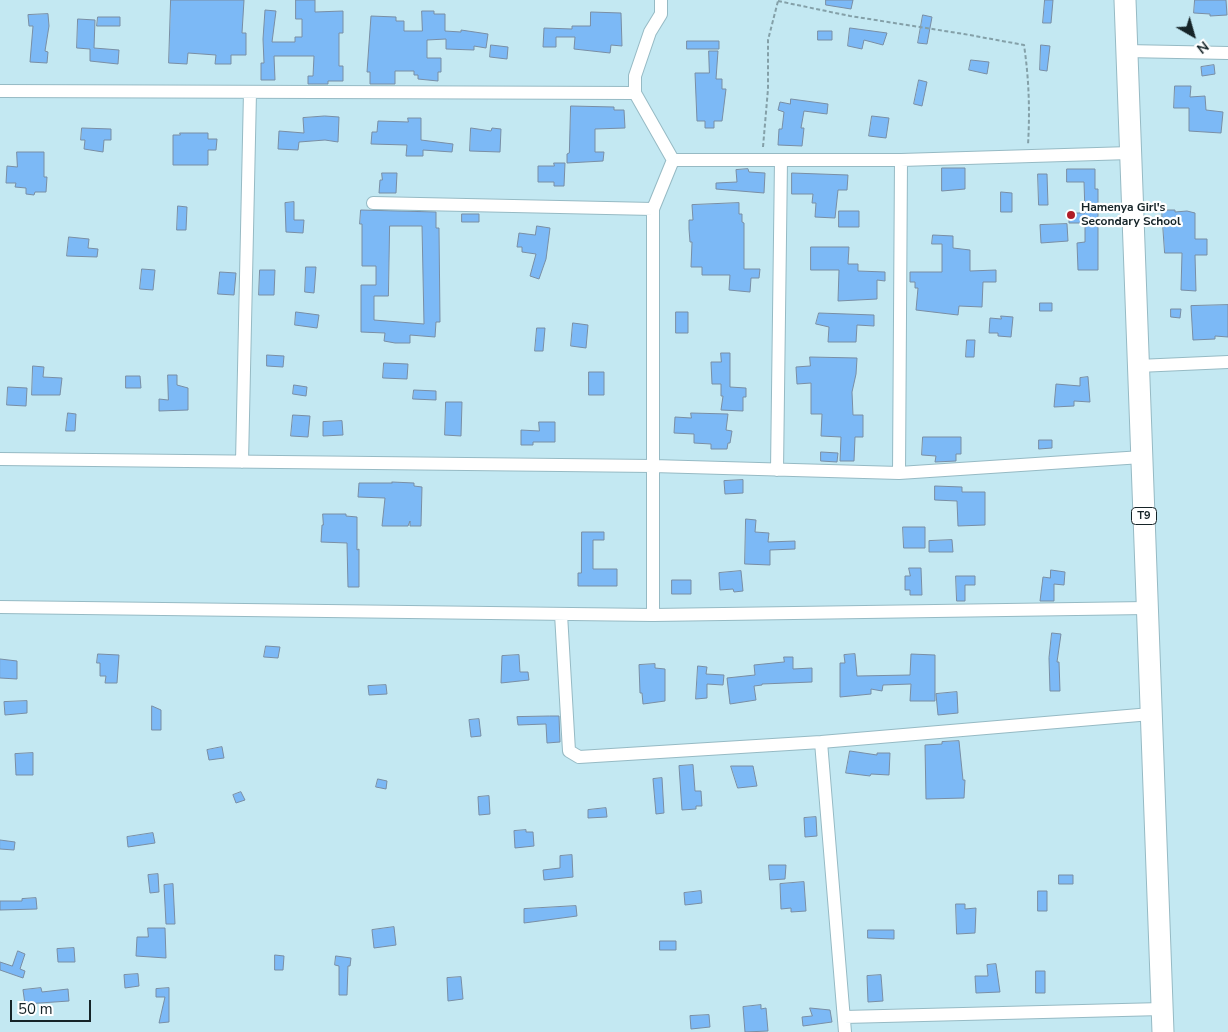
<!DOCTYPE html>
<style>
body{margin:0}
#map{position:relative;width:1228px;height:1032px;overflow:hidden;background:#c3e8f2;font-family:"Nunito Sans",sans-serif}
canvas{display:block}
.north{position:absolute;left:1168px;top:10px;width:50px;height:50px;-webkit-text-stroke:4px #fff;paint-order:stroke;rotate:142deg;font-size:14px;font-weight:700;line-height:20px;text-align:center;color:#162428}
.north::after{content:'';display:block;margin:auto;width:18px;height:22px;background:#162428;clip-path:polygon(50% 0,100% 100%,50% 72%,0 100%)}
.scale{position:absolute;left:10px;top:1000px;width:81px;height:22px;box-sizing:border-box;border:2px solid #162428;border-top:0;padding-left:6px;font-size:15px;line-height:18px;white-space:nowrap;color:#162428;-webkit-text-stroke:4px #fff;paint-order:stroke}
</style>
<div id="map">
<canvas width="1228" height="1032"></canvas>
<div class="north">N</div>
<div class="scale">50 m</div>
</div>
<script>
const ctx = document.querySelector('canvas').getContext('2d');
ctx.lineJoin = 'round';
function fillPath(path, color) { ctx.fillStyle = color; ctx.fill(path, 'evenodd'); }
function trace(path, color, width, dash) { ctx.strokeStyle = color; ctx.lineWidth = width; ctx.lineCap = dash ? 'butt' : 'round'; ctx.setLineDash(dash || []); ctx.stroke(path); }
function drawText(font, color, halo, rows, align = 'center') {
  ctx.font = font + ' "Nunito Sans",sans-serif'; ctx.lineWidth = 4.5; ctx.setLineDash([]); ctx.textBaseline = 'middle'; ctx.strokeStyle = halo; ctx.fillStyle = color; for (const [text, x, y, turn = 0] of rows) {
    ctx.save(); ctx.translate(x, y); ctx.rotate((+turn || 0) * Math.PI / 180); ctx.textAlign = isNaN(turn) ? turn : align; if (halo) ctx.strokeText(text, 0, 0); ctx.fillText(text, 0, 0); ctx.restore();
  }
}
const building = new Path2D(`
 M171 0H244L242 33H246V55H231V64H215L216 55 188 53 187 64 169 63Z
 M296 0H315V12L343 11V33H339V66H343V81H328V84H308V76H313L314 56H274L275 80H261V63H264L263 39 265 10 276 11 272 42H295V37H302V19H296Z
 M826 0H853L851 9 826 5Z
 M1045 0H1053L1051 23H1043Z
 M1195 0H1226L1227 15 1210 16V14L1194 13Z
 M422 11H434V14H445V31L461 32V30L488 34 486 48 474 46V50L446 49V39L427 40V58H441V72H438V81L418 79V75H414V71H395V84H370V72H367L371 16 396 17V21H404V31H422Z
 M591 12 621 13 622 46 611 45 610 53 574 49 575 37H556V47H543L544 28 572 29V26H590Z
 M48 14 49 26 45 51 48 52 47 63 30 62 33 26H29L28 15Z
 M923 15 932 17 927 44 918 43Z
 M98 17H120V26H97Z
 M78 19 95 20 94 48 119 50 118 64 90 61V49L77 48Z
 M850 28 887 33 883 45 864 40 862 49 848 46Z
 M818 31H832V40H818Z
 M687 41H719V49H687Z
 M491 45 508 47 507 59 490 57Z
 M1041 45 1050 46 1047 71 1040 70Z
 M709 51H718L716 79H722V89H726L722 121H714V128H705V121H697L695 73H709Z
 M971 60 989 62 987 74 969 70Z
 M1214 65 1215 74 1202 76 1201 67Z
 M919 80 927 82 922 106 914 104Z
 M1175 86H1191L1190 97 1205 96 1206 110 1223 112 1221 133 1189 131V108H1174Z
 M791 99 828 104 827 114 804 111 801 128H804L802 146 778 145 779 129H782L784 112 778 110 780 102 790 104Z
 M571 106 614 107V110H624L625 128 595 129V152H604L603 161 567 163V154L569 153Z
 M325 116 339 117 338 142 325 140 299 142 298 150 278 149 279 131 304 133 303 118Z
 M872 116 889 118 886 138 869 136Z
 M408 118H421V140L453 144 452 152 423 150V156H406L407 145 371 144 372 132H377L378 121 408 122Z
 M82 128 111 129V140H104L103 152 84 149 85 140H81Z
 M471 128 491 131 492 128 501 129 500 152 470 151Z
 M180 133H208V139H217L216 150H208V165H173V135H180Z
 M17 152H44V177H47L46 192H35L34 195 26 194V188L15 187 16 183H6L7 166 17 167Z
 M554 163H565L564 186H554V182H538V166H554Z
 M942 168H965V189L942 191Z
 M748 169 749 172 765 173 764 193 716 189V183L737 182 736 170Z
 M1067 169H1095V189H1098V270H1078L1077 243 1085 242V223H1069V213H1085L1084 182H1067Z
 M382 173H397L396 193H379L380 180H382Z
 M792 173 848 175 847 190H838L835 218 815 217 816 203H812L813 194H792Z
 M1038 174H1047L1048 205H1039Z
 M1001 192 1012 193V212H1001Z
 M294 202V220H304L303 233 286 232 285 203Z
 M739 203V214H742V222L744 223V269H760L759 278H751L750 292 729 290 730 275H702V267H691L692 242H690L689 229V220H693L692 205Z
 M178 206 187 207 186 230H177Z
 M361 210 436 212V228H439L440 322H436L435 337 410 335V343H395L384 341 385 333 361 332V285H376V266H362V224H360ZM390 226H422L424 324 374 320V296H388Z
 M1162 210H1175V212L1187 211 1195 213V239H1207V255H1195L1196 291 1181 290 1182 253H1165Z
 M839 211H859V227H839Z
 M462 214H479V222H462Z
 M1067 224 1068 241 1041 243 1040 225Z
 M537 226 550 228 546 259 539 279 530 276 536 254 522 252V247H517L519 233 535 235Z
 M933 235 953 236V248L970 250V271L996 270V282H983L982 307 959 306 958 315 916 310 918 288H915V282H910V272H942V244H932Z
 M69 237 89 239 88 248 98 249 97 257 67 256Z
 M811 247H849L848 264H858V271L885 272V281L877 280V299L838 301 839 270H811Z
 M306 267H316L314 293 305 292Z
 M142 269 155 270 153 290 140 289Z
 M260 270H275L274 295H259Z
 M220 272 236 273 234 295 218 294Z
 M1040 303H1052V311H1040Z
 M1228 305V337L1215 336V339L1193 340 1191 306Z
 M1171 309H1181L1180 318 1171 317Z
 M296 312 319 315 317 328 295 325Z
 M676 312H688V333H676Z
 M819 313 874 315V326L857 325 856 342H828L829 327 816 324Z
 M1001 316 1013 317 1011 337 998 336V333H989L990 318 1001 319Z
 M573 323 588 325 586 348 571 346Z
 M537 328H545L543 351H535Z
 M967 340H975L974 357H966Z
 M721 353H730V387L746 388V397H743V411L721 410 723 396H721V384H712L711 362H721Z
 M267 355 284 356 283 367 267 366Z
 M810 357 857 358 856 374 852 392 853 415H863V437H855L854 461H840L841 437 821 436 822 414H811V383L797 384 796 367 810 366Z
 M384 363 408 364 407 379 383 378Z
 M33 366 44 367 43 377 62 378 60 395H32Z
 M589 372H604V395H589Z
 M168 375H177V385L188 388V410L159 411V399L168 400Z
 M126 376H140L141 388H126Z
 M1088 377 1090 402 1074 401V406L1054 407 1056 384 1080 386V378Z
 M294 385 307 387 306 396 293 394Z
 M8 387 27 388 26 406 7 405Z
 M414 390 436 391V400L413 399Z
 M446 402H462L461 436 445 435Z
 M68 413 76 414 75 431H66Z
 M691 413 728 414 726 430 732 431 730 443H728L727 449H711V444L694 443V434L674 433 675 417 691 418Z
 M293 415 310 416 308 437 291 436Z
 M342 421 343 435 323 436V422Z
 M539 422H555V442H533V445H521V430L539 431Z
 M923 437H961V454H956V461L935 462 936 456 922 455Z
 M1039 440H1052V448L1039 449Z
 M821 452 838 453 837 462 821 461Z
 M743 480V493L725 494 724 481Z
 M392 482 414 483V486L422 487 421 526H410V521L408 526H382L385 498 358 497 359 483H392Z
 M935 486 962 487V492H985V525L958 526 957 501 935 500Z
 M323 514H346V516L357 517V550L359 549V587H348L347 543 321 542 322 525H323Z
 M746 519 756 520 755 532 769 533 768 542 795 541V549L770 550V565L745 564Z
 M903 527H925V548H904Z
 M582 532H604V540H593V569H617V586H578V573H581Z
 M952 540 953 552H929V541Z
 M909 568H921L922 595H910V590H905V576H910Z
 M1051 570 1065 572 1064 585 1054 584V601H1040L1043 577 1050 578Z
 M741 571 743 591 734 592 733 589 720 590 719 573Z
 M956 576H975V585H965V601H957Z
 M672 580H691V594H672Z
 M1052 633 1061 634 1057 662H1059L1060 691H1050L1049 658Z
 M266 646 280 647 278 658 264 657Z
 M98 654 119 655 117 683H105L106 676H100V663H97Z
 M855 654 857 676 910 675 911 654 935 655V701H910L911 684 883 685 882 691 871 689V694L840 697V663H845L844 655Z
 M519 655 520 672H528L529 680 501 683 502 656Z
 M784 657H793V669L812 668V682L762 684V685L754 686 756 700 730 704 727 678 755 675 754 665 784 662Z
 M0 659 17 661V679L0 678Z
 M655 664V668L665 669V701L643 704 642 693H640L639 665Z
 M698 666 707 667 706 674 724 675 723 685 707 684V698L696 699Z
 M386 685 387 694 369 695 368 686Z
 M957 692 958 713 938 715 936 694Z
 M27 701V713L5 715 4 702Z
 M152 706 161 710V730H152Z
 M550 716H559L560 742 547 743 546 724 518 725 517 717Z
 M479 719 481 736 471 737 469 720Z
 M959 741 963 780H965L964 798 926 799 925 745 942 744V742Z
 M222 747 224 758 209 760 207 750Z
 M850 751 877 755V753H890L889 775 871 774 870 776 846 773Z
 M33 753V775H16L15 754Z
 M693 765 695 791H701L702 806H696V809L682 810 679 766Z
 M731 766H753L757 786 738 788Z
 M662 778 664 813 656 814 653 779Z
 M378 779 387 781 386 789 376 787Z
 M241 792 245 800 236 803 233 795Z
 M489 796 490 814 479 815 478 797Z
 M606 808 607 817 588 818V810Z
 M816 817 817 836 805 837 804 818Z
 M526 830V832H533L534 846 515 848 514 831Z
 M153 833 155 843 128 847 127 837Z
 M0 840 15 842 14 850 0 849Z
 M572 855 573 877 544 880 543 870 560 868V856Z
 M769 865H786L785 879 770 880Z
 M158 874 159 892 150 893 148 875Z
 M1059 875H1073V884H1059Z
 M804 882 806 911 791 912V908L781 909 780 884Z
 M173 884 175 924H166L164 885Z
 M701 891 702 903 685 905 684 893Z
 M1038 891H1047V911H1038Z
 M36 898 37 909 0 910V901H22V899Z
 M956 904H965V909L976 908 975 933 957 934Z
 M576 906 577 916 524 923V909Z
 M394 927 396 945 374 948 372 930Z
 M148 928H165L166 958 136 956 137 937H148Z
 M868 930H894V939L868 938Z
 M660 941H676V950H660Z
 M74 948 75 962H58L57 949Z
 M18 951 25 954 20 969 25 971 23 978 0 970V962L12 966Z
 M275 955 284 956 283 970H275Z
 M336 956 351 958 350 966H348L347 995H339V966L335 965Z
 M996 964 1000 992 976 993 975 976H988L987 965Z
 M1036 971H1045V993H1036Z
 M138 974 139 986 125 988 124 975Z
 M881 975 883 1001 868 1002 867 976Z
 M461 977 463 999 448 1001 447 978Z
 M41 988 42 992 68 989 69 1001 25 1004 23 990Z
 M169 988V1022L159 1023 165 997H156V989Z
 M761 1005V1009L766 1008 768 1031 745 1032 743 1007Z
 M810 1008 830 1010 832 1022 803 1026 802 1017 812 1016Z
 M709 1015 710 1027 691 1029 690 1016Z`);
const path = new Path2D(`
 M778 1 850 16 964 34 1024 45C1029 79 1030 111 1028 145
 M763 147 768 89V40L778 1`);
const minor = new Path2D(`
 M661 0V14L650 32 635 76V93L673 160
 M1126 51 1228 53
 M0 91 635 93
 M673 160H901L1130 153
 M373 203 653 209
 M1138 366 1228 362
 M0 459 653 466 899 473 1142 457
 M242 462 250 92
 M777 470 781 160
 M899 473 901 160
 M0 607 653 615 1147 608
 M561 614 569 751 579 757 821 742 1151 714
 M653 615V209L673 160
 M821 742 845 1032
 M844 1017 1162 1009`);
const trunk = new Path2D(`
 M1125 0 1163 1032`);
const markers = [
 [1071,215,5,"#af1d28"]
];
const shields = [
 [1144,516,25]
];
const shieldNames = [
 ["T9",1144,516]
];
const poiNames = [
 ["Hamenya Girl's",1081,208],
 ["Secondary School",1081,222]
];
fillPath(building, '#7cb9f6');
trace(building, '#798ea4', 1);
trace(minor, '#96bac4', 14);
trace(trunk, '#96bac4', 23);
trace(path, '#84a0a8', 2, [4, 2.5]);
trace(minor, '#fff', 12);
trace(trunk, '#fff', 21);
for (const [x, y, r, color] of markers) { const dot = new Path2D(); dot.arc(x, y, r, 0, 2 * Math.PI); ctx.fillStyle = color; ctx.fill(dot); trace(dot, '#fff', 2); }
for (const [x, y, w] of shields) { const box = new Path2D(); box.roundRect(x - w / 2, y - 8.5, w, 17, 4); ctx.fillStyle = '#fff'; ctx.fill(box); trace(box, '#162428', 1); }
drawText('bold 11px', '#162428', null, shieldNames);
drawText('bold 12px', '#162428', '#fff', poiNames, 'left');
</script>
